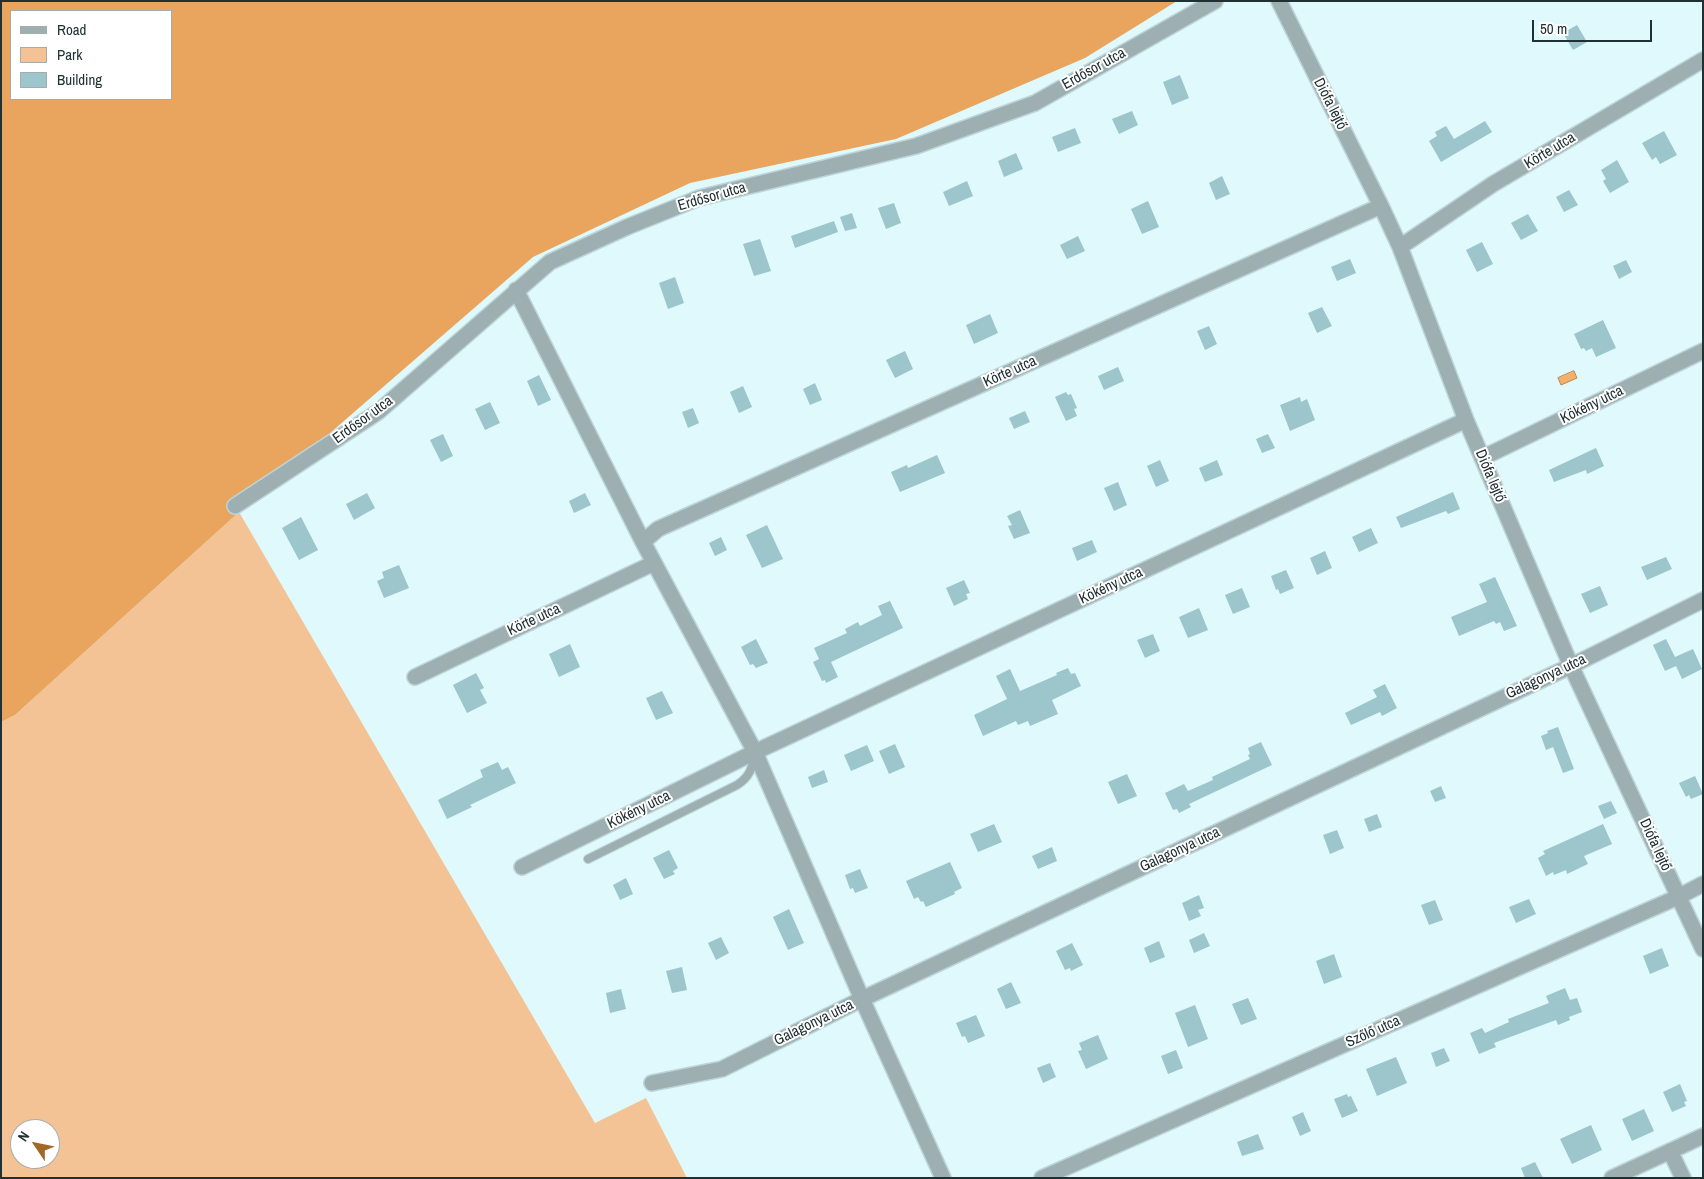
<!DOCTYPE html>
<meta charset="utf-8">
<style>
body{margin:0}
#map{position:relative;width:1704px;height:1179px;overflow:hidden;background:#dff9fd;font-family:"Archivo Narrow",sans-serif}
canvas{display:block}
.frame{position:absolute;inset:0;border:2px solid #203033;pointer-events:none}
.legend{position:absolute;left:10px;top:10px;width:162px;height:90px;box-sizing:border-box;background:#fff;border:1px solid #a6acad;margin:0;padding:6px 9px;list-style:none;font-size:15px;color:#203033}
.legend li{display:flex;align-items:center;gap:10px;height:25px}
.legend b{width:25px;border:1px solid #a6acad}
.north{position:absolute;left:10px;top:1119px;width:50px;height:50px;box-sizing:border-box;background:#fff;border:1px solid #a6acad;border-radius:50%;rotate:304deg;font-size:14px;font-weight:700;line-height:20px;text-align:center;color:#203033}
.north::after{content:'';display:block;margin:auto;width:18px;height:22px;background:#a16826;clip-path:polygon(50% 0,100% 100%,50% 72%,0 100%)}
.scale{position:absolute;left:1532px;top:20px;width:120px;height:22px;box-sizing:border-box;border:2px solid #203033;border-top:0;padding-left:6px;font-size:15px;line-height:18px;white-space:nowrap;color:#203033;-webkit-text-stroke:4px #fff;paint-order:stroke}
</style>
<div id="map">
<canvas width="1704" height="1179"></canvas>
<div class="frame"></div>
<ul class="legend">
<li><b style="height:6px;background:#9eafb2"></b>Road</li>
<li><b style="height:14px;background:#f3c395"></b>Park</li>
<li><b style="height:14px;background:#9cc5cc"></b>Building</li>
</ul>
<div class="north">N</div>
<div class="scale">50 m</div>
</div>
<script>
const ctx = document.querySelector('canvas').getContext('2d');
ctx.lineJoin = 'round';
function fillPath(path, color) { ctx.fillStyle = color; ctx.fill(path, 'evenodd'); }
function trace(path, color, width, dash) { ctx.strokeStyle = color; ctx.lineWidth = width; ctx.lineCap = dash ? 'butt' : 'round'; ctx.setLineDash(dash || []); ctx.stroke(path); }
function drawText(font, color, halo, rows, align = 'center') {
  ctx.font = font + ' "Archivo Narrow",sans-serif'; ctx.lineWidth = 4; ctx.setLineDash([]); ctx.textBaseline = 'middle'; ctx.strokeStyle = halo; ctx.fillStyle = color; for (const [text, x, y, turn = 0] of rows) {
    ctx.save(); ctx.translate(x, y); ctx.rotate((+turn || 0) * Math.PI / 180); ctx.textAlign = isNaN(turn) ? turn : align; if (halo) ctx.strokeText(text, 0, 0); ctx.fillText(text, 0, 0); ctx.restore();
  }
}
const green = new Path2D(`
 M239 512 595 1123 646 1098 687 1178H1V722L15 715ZM20 1129H50V1159H20Z`);
const forest = new Path2D(`
 M1 1H1177L1085 58 896 139 690 183 533 257 239 512 15 715 1 722ZM11 11H171V99H11Z`);
const water = new Path2D(`
 M1574 371 1577 378 1561 385 1558 378Z`);
const building = new Path2D(`
 M1577 25 1587 42 1573 50 1563 33Z
 M1180 75 1189 98 1172 105 1163 82Z
 M1132 111 1138 125 1119 134 1112 119Z
 M1485 121 1492 132 1441 162 1429 141 1437 136 1435 132 1446 126 1454 139Z
 M1075 128 1081 143 1058 152 1052 137Z
 M1664 131 1677 155 1660 164 1656 157 1652 160 1642 143Z
 M1016 153 1023 169 1004 177 998 161Z
 M1617 160 1629 182 1610 193 1603 181 1606 179 1601 170Z
 M1222 176 1230 194 1216 200 1209 183Z
 M967 181 973 196 949 206 943 192Z
 M1569 190 1578 205 1564 212 1556 197Z
 M1148 201 1159 227 1142 234 1131 209Z
 M894 203 901 223 886 229 878 208Z
 M852 213 857 228 845 231 840 217Z
 M1528 214 1538 231 1521 240 1511 223Z
 M834 221 838 232 795 248 791 236Z
 M1078 236 1085 251 1067 259 1060 245Z
 M760 239 771 271 754 276 743 244Z
 M1482 242 1493 264 1477 272 1466 250Z
 M1350 259 1356 273 1337 281 1331 267Z
 M1626 260 1632 272 1619 279 1613 266Z
 M675 277 684 303 668 309 659 283Z
 M1322 307 1332 326 1317 333 1308 313Z
 M990 314 998 333 974 344 966 325Z
 M1603 320 1616 348 1596 357 1592 348 1586 351 1584 348 1581 349 1574 334Z
 M1209 326 1217 344 1205 350 1197 331Z
 M905 351 913 369 895 378 886 360Z
 M1118 367 1124 381 1104 390 1098 376Z
 M539 375 551 400 538 406 527 381Z
 M815 383 822 400 810 405 803 389Z
 M743 386 752 407 739 413 730 392Z
 M1066 392 1068 395 1071 394 1077 408 1074 409 1077 416 1066 421 1055 397Z
 M1300 397 1301 402 1307 399 1315 420 1290 431 1280 405Z
 M490 402 500 423 485 430 475 409Z
 M693 408 699 423 688 428 682 412Z
 M1025 411 1030 422 1014 429 1009 418Z
 M443 434 453 456 441 462 430 440Z
 M1268 434 1275 448 1262 453 1256 439Z
 M1596 448 1604 466 1587 474 1586 470 1554 482 1549 470Z
 M937 455 945 473 900 492 891 472 907 465 908 468Z
 M1160 460 1169 481 1156 487 1147 466Z
 M1217 460 1223 475 1205 482 1199 468Z
 M1118 482 1127 505 1114 511 1104 488Z
 M1453 492 1460 509 1448 514 1446 511 1401 528 1396 517Z
 M367 493 375 508 354 520 346 504Z
 M585 493 591 505 574 513 569 501Z
 M1020 510 1030 533 1014 539 1008 526 1012 525 1007 516Z
 M301 517 318 550 299 560 282 528Z
 M767 525 783 559 762 568 746 535Z
 M1371 528 1378 543 1359 552 1352 537Z
 M721 537 727 550 715 556 709 543Z
 M1092 540 1097 552 1077 561 1072 548Z
 M1325 551 1332 568 1317 575 1310 558Z
 M1666 557 1672 569 1647 580 1641 567Z
 M399 565 409 588 384 598 377 581 384 578 382 572Z
 M1286 570 1294 588 1280 594 1278 589 1276 590 1271 576Z
 M1495 577 1517 626 1504 631 1500 622 1496 624 1494 621 1459 636 1451 617 1487 602 1479 584Z
 M964 580 970 593 966 594 968 599 954 606 946 588Z
 M1600 586 1608 605 1590 613 1581 594Z
 M1242 588 1250 607 1233 614 1225 595Z
 M890 601 903 628 831 662 838 677 826 683 825 680 822 681 813 662 819 659 814 648 847 633 845 629 858 622 860 626 882 615 878 606Z
 M1199 608 1208 630 1188 638 1179 617Z
 M1153 634 1160 651 1145 658 1137 640Z
 M756 639 768 663 756 668 753 664 750 665 741 647Z
 M1666 639 1675 657 1693 649 1702 669 1682 679 1676 666 1665 671 1653 645Z
 M570 644 580 667 559 677 549 654Z
 M1068 668 1071 674 1075 673 1081 686 1052 700 1058 714 1030 726 1028 721 1018 725 1016 721 983 736 974 715 1007 699 996 676 1010 669 1020 691 1057 675 1056 673Z
 M476 673 484 688 480 690 487 703 467 713 453 685Z
 M1385 684 1397 708 1382 716 1380 712 1351 725 1345 713 1377 697 1373 690Z
 M662 691 673 713 656 720 646 698Z
 M1558 727 1574 769 1563 773 1553 747 1546 750 1541 736 1548 733 1547 731Z
 M1261 742 1272 765 1189 804 1191 807 1179 813 1177 809 1173 810 1165 793 1184 784 1188 791 1213 780 1212 777 1250 759 1248 755 1250 754 1248 748Z
 M895 744 905 767 889 774 879 751Z
 M867 745 874 761 851 771 844 755Z
 M498 762 502 770 508 767 516 783 470 805 472 807 447 819 438 800 483 777 480 770Z
 M824 770 828 782 812 788 808 777Z
 M1127 774 1137 796 1118 804 1108 782Z
 M1695 776 1703 794 1691 799 1689 795 1686 797 1679 783Z
 M1441 786 1446 798 1435 802 1430 791Z
 M1611 801 1617 813 1604 819 1598 806Z
 M1377 814 1382 827 1369 832 1364 819Z
 M994 824 1002 842 978 852 970 834Z
 M1603 824 1612 844 1584 856 1588 864 1567 874 1566 870 1554 875 1553 872 1546 876 1538 858 1545 854 1543 851Z
 M1337 830 1344 848 1330 854 1323 835Z
 M1052 847 1057 861 1038 869 1032 856Z
 M669 850 678 868 673 871 675 874 664 879 653 858Z
 M950 862 962 888 954 892 955 894 926 907 923 901 921 902 918 897 914 899 906 881Z
 M860 869 868 888 855 893 853 888 850 889 845 875Z
 M626 878 633 894 620 900 613 885Z
 M1199 895 1204 908 1198 910 1201 916 1189 921 1182 903Z
 M1529 899 1536 914 1516 923 1509 907Z
 M1435 900 1443 920 1429 925 1421 905Z
 M789 909 804 943 788 950 773 917Z
 M1204 933 1210 946 1194 953 1189 940Z
 M721 937 729 953 716 960 708 943Z
 M1159 941 1165 957 1150 963 1144 948Z
 M1072 943 1083 965 1071 971 1070 968 1065 970 1056 951Z
 M1662 948 1669 966 1650 974 1643 956Z
 M1334 954 1342 977 1324 984 1316 961Z
 M682 967 687 990 672 993 666 971Z
 M1011 982 1021 1003 1006 1009 997 989Z
 M1565 988 1570 1000 1577 998 1582 1012 1569 1017 1570 1020 1558 1025 1556 1020 1494 1043 1496 1047 1479 1054 1470 1033 1482 1028 1485 1033 1509 1022 1508 1019 1549 1003 1546 996Z
 M621 989 626 1009 610 1013 606 993Z
 M1248 998 1257 1019 1241 1025 1232 1004Z
 M1195 1005 1208 1039 1188 1047 1175 1013Z
 M976 1015 985 1036 968 1043 965 1036 962 1037 956 1023Z
 M1098 1035 1108 1059 1086 1069 1078 1051 1082 1050 1079 1043Z
 M1444 1048 1450 1061 1436 1067 1431 1053Z
 M1176 1050 1183 1068 1168 1074 1161 1056Z
 M1396 1057 1407 1083 1377 1096 1366 1069Z
 M1050 1063 1056 1077 1043 1083 1037 1068Z
 M1680 1084 1687 1101 1684 1102 1686 1106 1672 1112 1663 1092Z
 M1347 1094 1348 1097 1351 1096 1358 1111 1342 1118 1334 1099Z
 M1644 1109 1654 1131 1632 1141 1622 1119Z
 M1303 1112 1311 1131 1300 1136 1292 1117Z
 M1591 1125 1602 1150 1572 1164 1560 1139Z
 M1258 1134 1264 1149 1242 1156 1237 1142Z
 M1535 1162 1543 1178H1525L1521 1168Z`);
const lane = new Path2D(`
 M588 859 737 785C748 778 752 770 754 757`);
const street = new Path2D(`
 M1279 1 1381 206 1400 247 1466 420 1571 666 1703 949
 M1400 247 1493 184 1703 60
 M516 290 643 542 755 752 862 999 943 1178
 M1482 458 1703 351
 M235 506 378 412 550 262 627 227 699 198 916 146 1035 103 1215 1
 M643 542 658 529 1381 206
 M415 677 654 563
 M522 867 755 752 1466 420
 M652 1083 722 1069 862 999 1571 666 1703 600
 M1670 1151 1683 1178
 M1042 1178 1678 897 1703 884
 M1612 1178 1703 1136`);
const streetNames = [
 ["Erdősor utca",1094,69,-29],
 ["Diófa lejtő",1330,104,63],
 ["Körte utca",1550,151,-31],
 ["Erdősor utca",712,197,-16],
 ["Körte utca",1010,372,-24],
 ["Kökény utca",1592,405,-26],
 ["Erdősor utca",363,420,-36],
 ["Diófa lejtő",1490,476,67],
 ["Kökény utca",1111,586,-25],
 ["Körte utca",534,620,-25],
 ["Galagonya utca",1546,677,-25],
 ["Kökény utca",639,810,-26],
 ["Diófa lejtő",1655,845,65],
 ["Galagonya utca",1180,850,-25],
 ["Galagonya utca",814,1023,-26],
 ["Szőlő utca",1373,1032,-24]
];
fillPath(green, '#f3c395');
fillPath(forest, '#e9a55e');
fillPath(water, '#f5b069');
trace(water, '#b58a59', 1);
fillPath(building, '#9cc5cc');
trace(lane, '#bdd5d9', 10);
trace(street, '#bdd5d9', 18);
trace(lane, '#9eafb2', 8);
trace(street, '#9eafb2', 15);
drawText('15px', '#203033', '#fff', streetNames);
</script>
